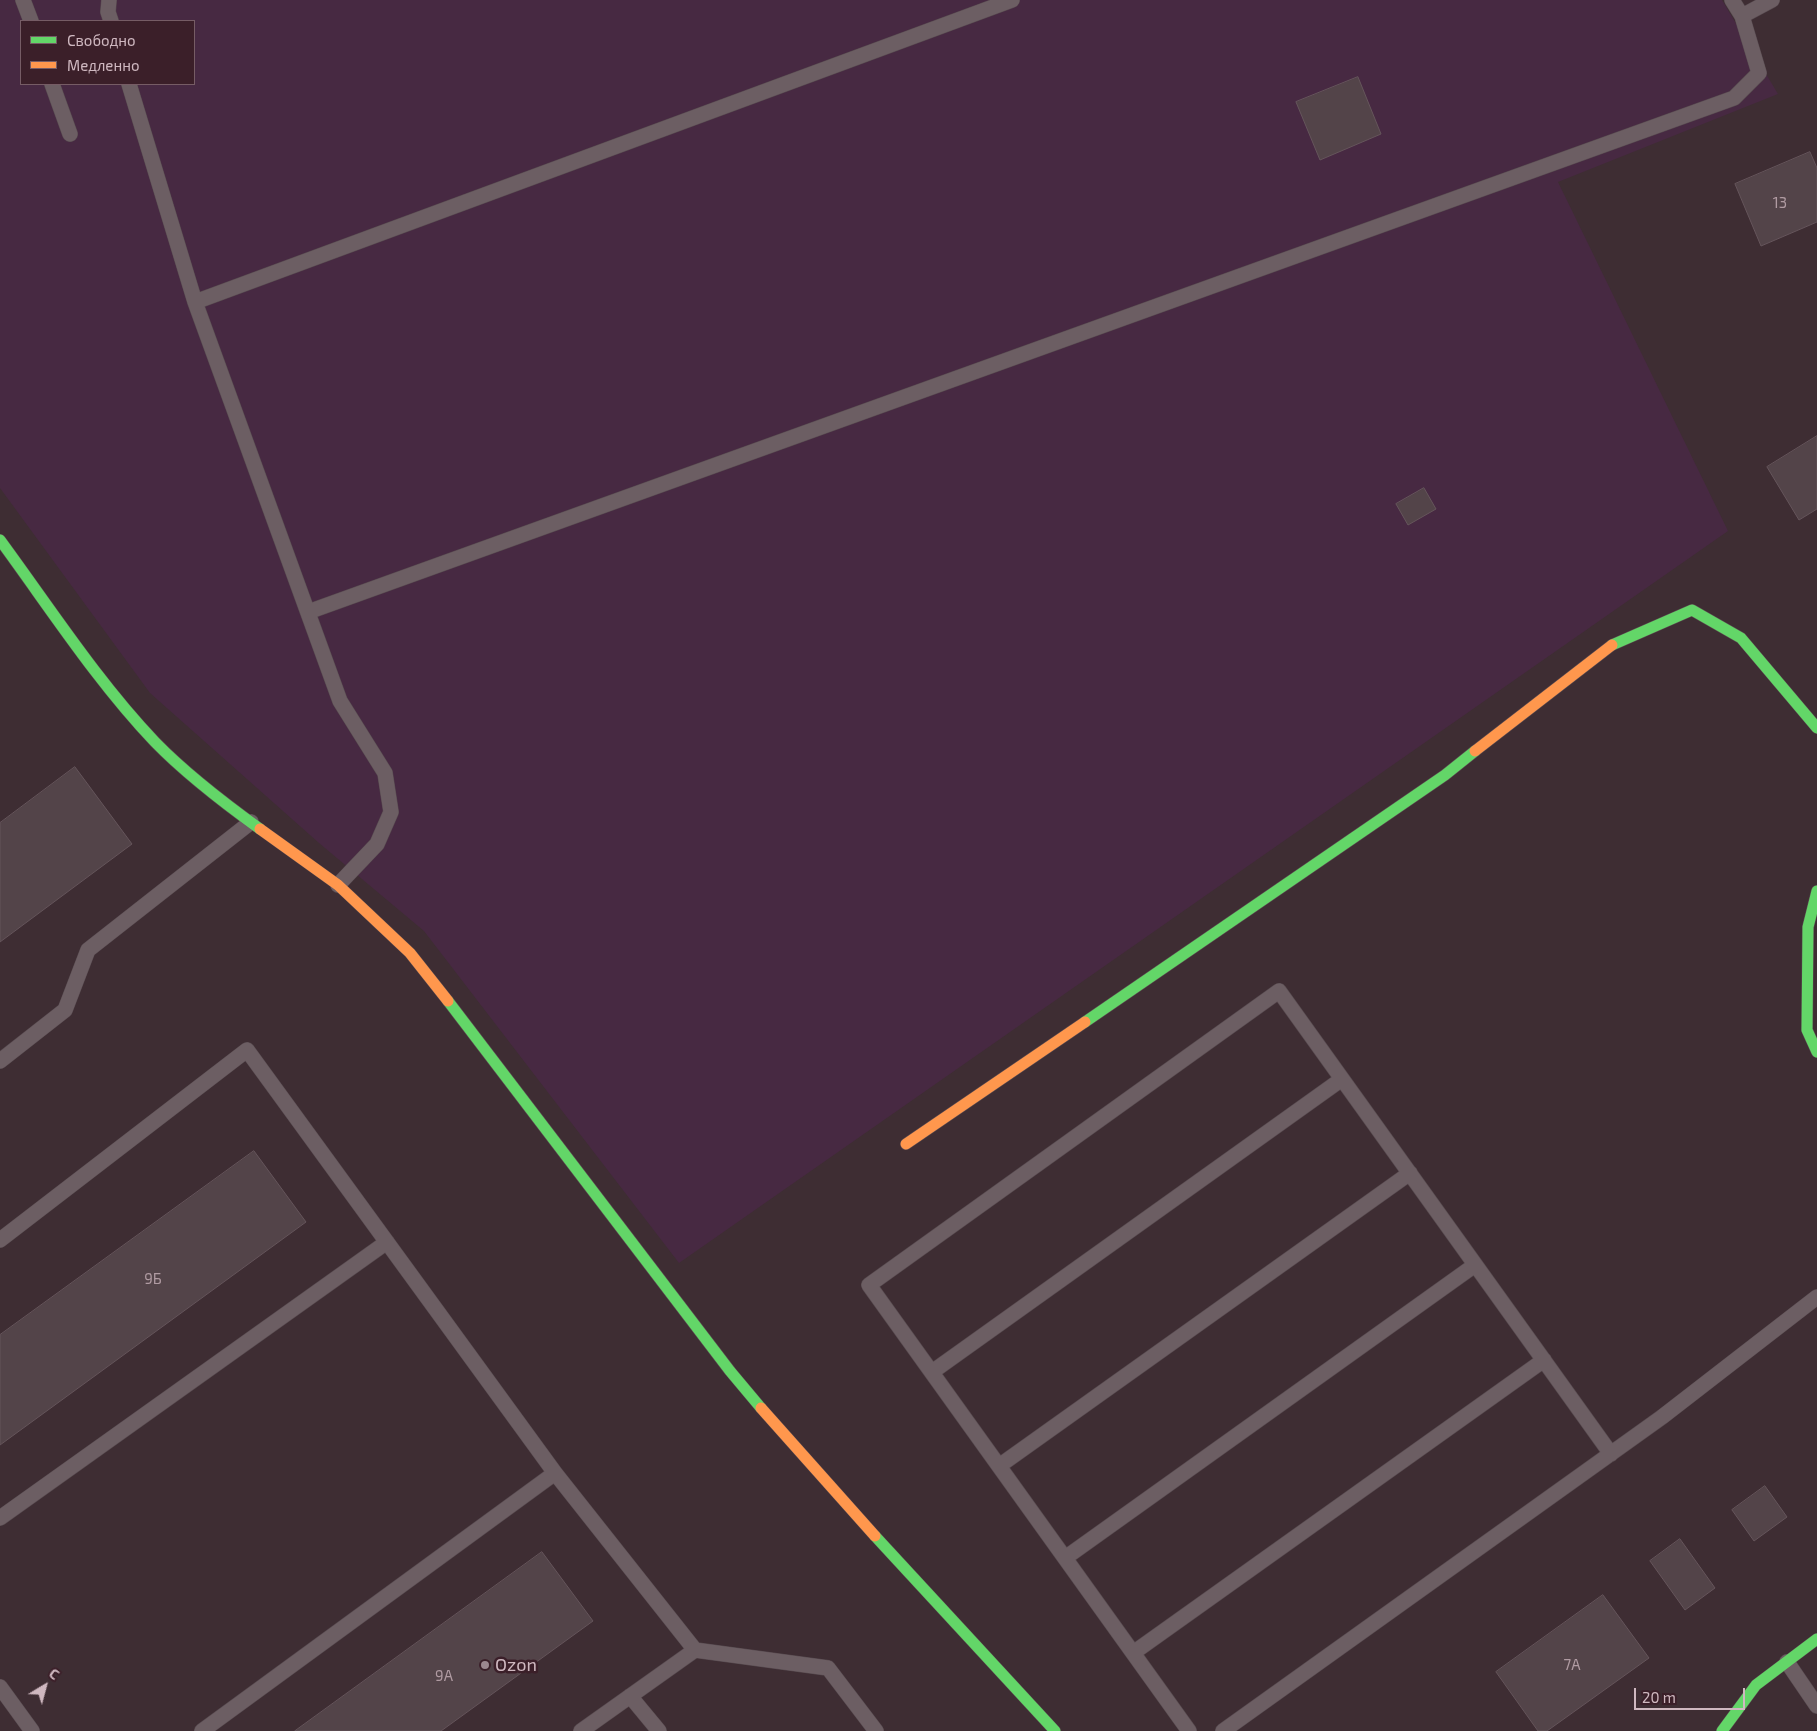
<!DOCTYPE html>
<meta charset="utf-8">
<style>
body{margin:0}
#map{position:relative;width:1817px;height:1731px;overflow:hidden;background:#3e2d33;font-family:"Exo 2",sans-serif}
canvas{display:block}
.legend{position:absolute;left:20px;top:20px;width:175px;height:65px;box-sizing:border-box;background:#3b1f29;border:1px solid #765c65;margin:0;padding:6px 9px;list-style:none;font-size:15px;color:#cfb8c0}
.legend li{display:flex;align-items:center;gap:10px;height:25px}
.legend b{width:25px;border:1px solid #765c65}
.north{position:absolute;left:20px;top:1661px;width:50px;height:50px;-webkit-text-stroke:4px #3b1f29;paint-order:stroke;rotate:37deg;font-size:14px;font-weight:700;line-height:20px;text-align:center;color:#cfb8c0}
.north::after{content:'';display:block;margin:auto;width:18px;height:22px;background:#cfb8c0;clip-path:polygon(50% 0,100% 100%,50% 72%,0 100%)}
.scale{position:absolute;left:1634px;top:1688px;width:111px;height:22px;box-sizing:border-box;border:2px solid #cfb8c0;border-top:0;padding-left:6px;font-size:15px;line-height:18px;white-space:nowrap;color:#cfb8c0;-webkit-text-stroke:4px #3b1f29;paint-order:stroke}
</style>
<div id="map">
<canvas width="1817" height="1731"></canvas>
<ul class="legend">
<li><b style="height:6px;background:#63d668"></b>Свободно</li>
<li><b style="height:6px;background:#ff974d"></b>Медленно</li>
</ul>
<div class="north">С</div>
<div class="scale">20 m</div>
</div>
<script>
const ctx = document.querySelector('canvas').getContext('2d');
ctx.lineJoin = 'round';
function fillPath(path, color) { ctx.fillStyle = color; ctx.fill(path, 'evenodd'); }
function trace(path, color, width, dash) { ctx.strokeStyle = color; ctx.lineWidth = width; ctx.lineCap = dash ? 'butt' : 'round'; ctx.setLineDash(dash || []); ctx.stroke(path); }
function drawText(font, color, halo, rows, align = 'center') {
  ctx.font = font + ' "Exo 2",sans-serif'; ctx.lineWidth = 5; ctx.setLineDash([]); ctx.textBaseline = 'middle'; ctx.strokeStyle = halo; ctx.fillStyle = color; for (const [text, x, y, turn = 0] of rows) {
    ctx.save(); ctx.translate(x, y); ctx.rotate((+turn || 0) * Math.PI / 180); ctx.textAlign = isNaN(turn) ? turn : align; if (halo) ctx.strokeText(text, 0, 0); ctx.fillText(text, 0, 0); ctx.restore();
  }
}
const green = new Path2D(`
 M0 0H1722L1778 94 1558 182 1728 531 679 1263 424 931 319 843 150 693 0 488ZM21 21H194V84H21Z`);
const building = new Path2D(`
 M1358 77 1381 134 1320 160 1296 102Z
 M1810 152 1817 168V222L1761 246 1735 184Z
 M1817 436V509L1799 520 1767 467Z
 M1424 488 1436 509 1408 525 1396 504Z
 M75 767 132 844 0 942V823Z
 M254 1151 306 1222 0 1445V1335Z
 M1765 1486 1787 1517 1754 1541 1732 1510Z
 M1680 1539 1715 1588 1685 1610 1650 1561Z
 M542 1552 593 1621 441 1731H295Z
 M1603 1595 1649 1658 1547 1731H1538L1496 1672Z`);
const lane = new Path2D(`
 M23 0 31 21
 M109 0 108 12 111 21
 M1732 0 1742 16 1772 0
 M52 84 70 134
 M129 84 195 302 340 701 385 773 391 812 377 844 338 885
 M195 302 1012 0
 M308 612 1734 98 1759 73 1742 16
 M0 1061 65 1010 88 950 251 822
 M0 1240 247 1050 555 1473
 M932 1372 1342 1079
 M999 1466 1410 1173
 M0 1518 387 1242
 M1065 1558 1475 1265
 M1133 1653 1544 1360
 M1787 1662 1817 1706
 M0 1687 32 1731
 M630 1696 659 1731
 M202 1731 555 1473 695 1650
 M581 1731 695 1650 828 1668 876 1731
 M1189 1731 869 1285 1279 991 1611 1454
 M1223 1731 1662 1417 1817 1297`);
const fast = new Path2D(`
 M0 540C50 608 97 681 155 742 186 774 224 803 260 829
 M1612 645 1692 610 1741 638 1817 728
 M1817 891 1808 927 1807 1030 1817 1052
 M448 1001 730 1371 761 1408
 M1085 1022 1445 775 1475 751
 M875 1536 1055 1731
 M1722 1731 1756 1685 1817 1639`);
const slow = new Path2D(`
 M1475 751 1612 645
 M260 829 338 885 410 953 448 1001
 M906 1144 1085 1022
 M761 1408 875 1536`);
const markers = [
 [485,1665,5,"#9c878f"]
];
const numberNames = [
 ["13",1780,203],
 ["9Б",153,1279],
 ["7А",1572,1665],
 ["9А",444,1676]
];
const poiNames = [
 ["Ozon",495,1665]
];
fillPath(green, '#472942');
fillPath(building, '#534449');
trace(building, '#65555b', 1);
trace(lane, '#584b50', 16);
trace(fast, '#5b4b50', 12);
trace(slow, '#5b4b50', 12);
trace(lane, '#6c5e63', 15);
trace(fast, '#63d668', 11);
trace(slow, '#ff974d', 11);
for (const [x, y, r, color] of markers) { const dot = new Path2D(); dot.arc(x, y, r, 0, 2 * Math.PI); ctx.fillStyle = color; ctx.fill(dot); trace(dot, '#3b1f29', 2); }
drawText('15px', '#b09ba2', null, numberNames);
drawText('18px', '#cfb8c0', '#3b1f29', poiNames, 'left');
</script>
